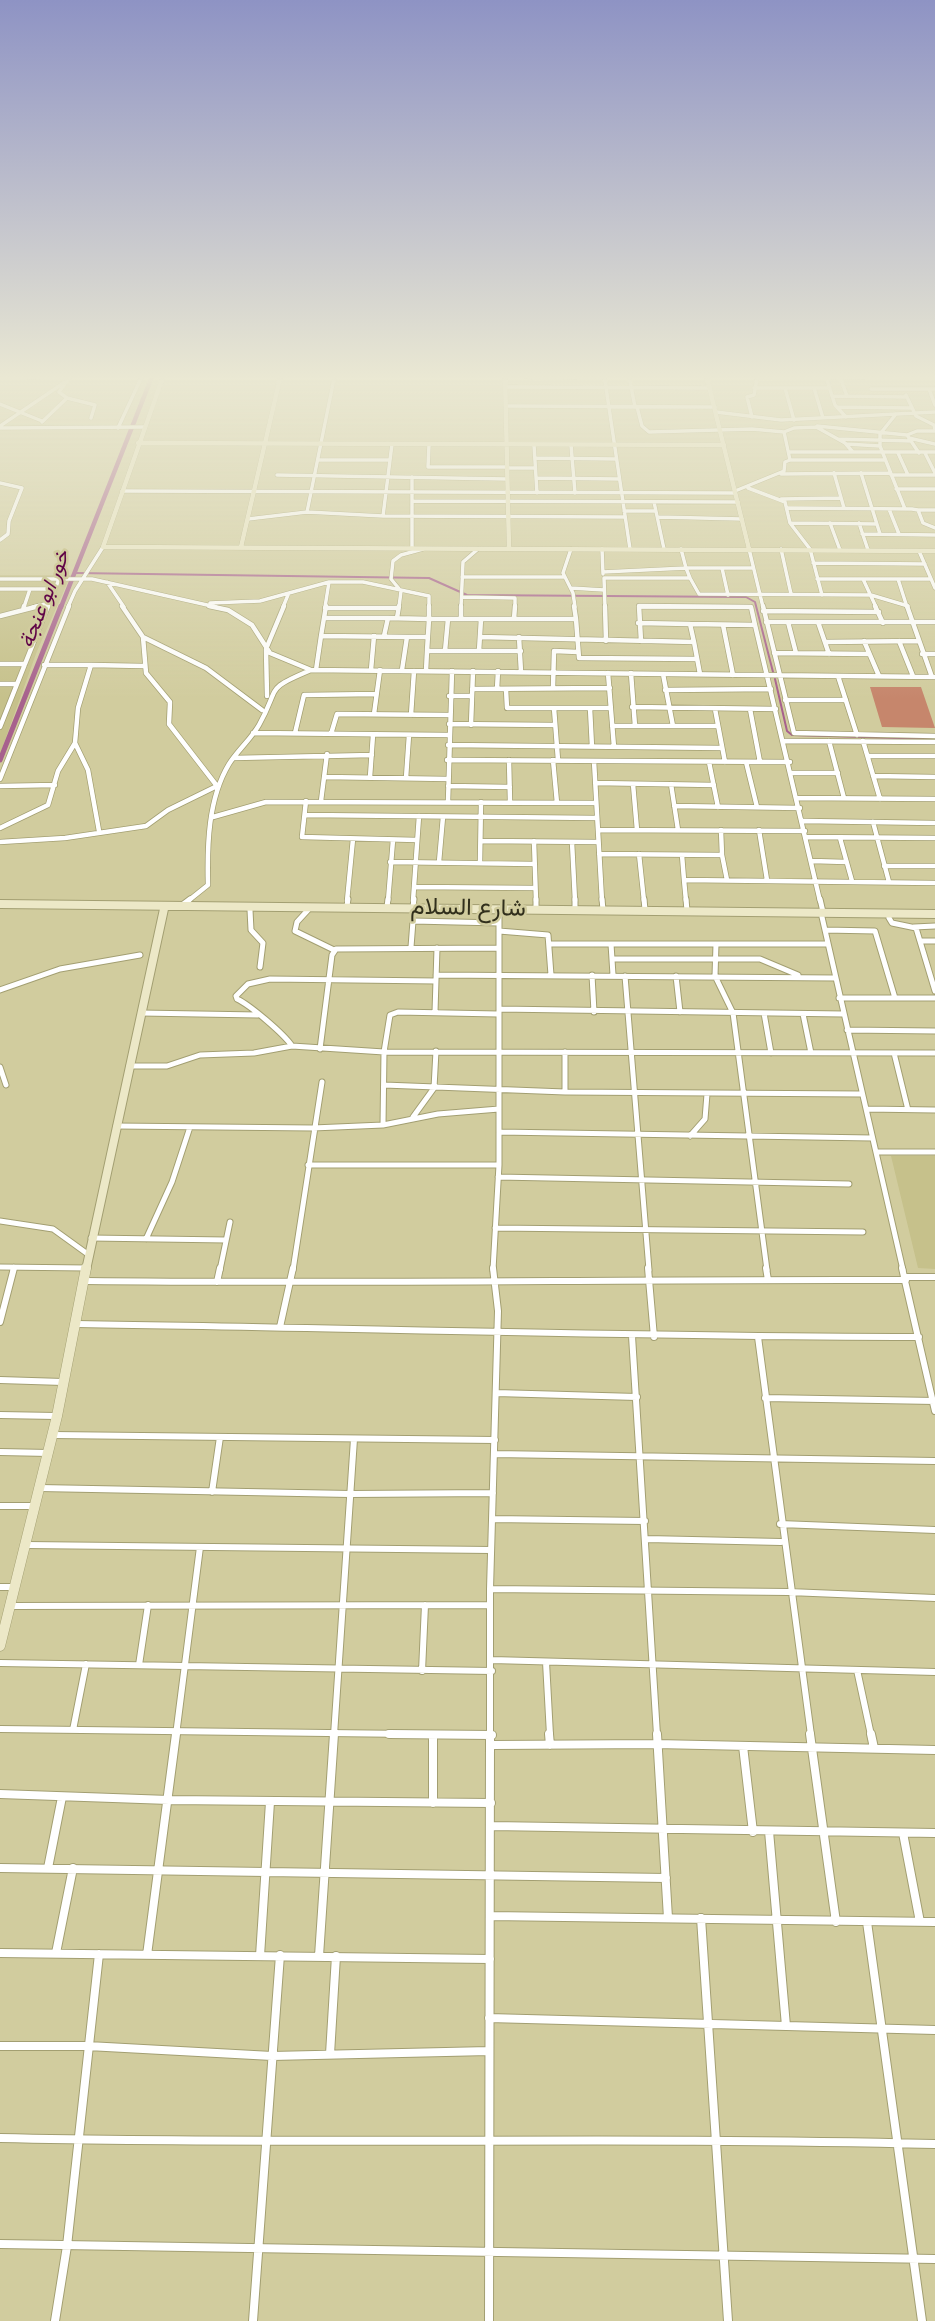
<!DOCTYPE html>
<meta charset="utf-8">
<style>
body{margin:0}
canvas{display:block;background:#d1cc9e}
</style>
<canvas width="935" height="2321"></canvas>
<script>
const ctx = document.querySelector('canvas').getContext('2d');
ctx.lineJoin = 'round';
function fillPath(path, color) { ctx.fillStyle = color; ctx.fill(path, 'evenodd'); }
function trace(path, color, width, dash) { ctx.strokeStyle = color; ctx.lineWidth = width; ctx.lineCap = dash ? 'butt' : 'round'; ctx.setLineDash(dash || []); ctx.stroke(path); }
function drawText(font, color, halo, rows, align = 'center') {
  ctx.font = font + ' Karla,Vazirmatn,sans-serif'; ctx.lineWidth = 5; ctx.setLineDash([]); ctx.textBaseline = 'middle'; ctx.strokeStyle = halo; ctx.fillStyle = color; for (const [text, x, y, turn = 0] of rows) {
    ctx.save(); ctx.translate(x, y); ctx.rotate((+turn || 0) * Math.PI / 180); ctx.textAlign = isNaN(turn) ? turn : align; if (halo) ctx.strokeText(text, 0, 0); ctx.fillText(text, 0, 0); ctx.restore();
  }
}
const built = new Path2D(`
 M0 575H71L37 651 0 754Z
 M891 1156H935V1269L918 1268Z`);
const green = new Path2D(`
 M870 687H921L935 728 882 727Z`);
const stream = new Path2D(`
 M76 573 429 578 467 595 746 597 755 602 773 672
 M775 679 787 731 792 735 935 739`);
const canalFar1 = new Path2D(`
 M61 607 153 374`);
const canal = new Path2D(`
 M0 760 61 606`);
const streetFar4 = new Path2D(`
 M72 374 59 392 67 398 95 405 91 418
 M514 374 534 378 604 377
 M604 374 630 549
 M604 375 707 376
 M629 376 635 407
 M0 377 68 378
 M826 377 835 405 846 417
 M840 377 847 396
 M756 378 935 377
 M506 387 710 388
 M754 388H830
 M785 388 794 420
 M814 388 823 418
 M871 389H935
 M929 389 935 405
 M906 395 916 416 934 425 935 431
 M832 396 907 397
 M0 404 42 421
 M506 406 715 407
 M637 407 642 426 649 432 752 429 784 432 794 428 817 427
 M837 407 911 408
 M716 412 781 420 935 412
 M896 414 880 434V446L905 509
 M752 417 747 397 754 395 758 374
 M42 422 67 398
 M0 426 65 382
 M817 426 907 435 919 453
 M0 428 144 427
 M118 428 143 374
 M818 428 845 443 852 451
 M907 435 917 431H935
 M909 438 935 444
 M838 439 911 441
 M846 444 880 446
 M534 445 537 493
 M571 445 575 493
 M789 452H935
 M898 453 908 475
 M925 453 935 473
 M535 458 616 459
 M319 460H390
 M790 460H884
 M428 467H507
 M428 467 429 445
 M507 468H535
 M834 473 844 508
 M861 473 880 534
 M781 474 890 473
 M277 475 507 479
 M891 475H935
 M412 477V548
 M536 478 619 479
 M0 483 22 488 9 521 8 534 0 540
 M748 488 785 502 790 523 810 549 822 595
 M896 489H935
 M122 491 735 493
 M735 491 784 471 785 462 790 460 784 432
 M781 499 841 498
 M412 501 738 502
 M654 502 664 549
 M788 508 912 509 918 510 923 523 935 528
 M889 509 899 534
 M918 510H935
 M624 511H656
 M307 512 335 374
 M383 516 392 444
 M658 517 742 519
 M248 519 307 512 383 516 625 517
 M790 523 877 524
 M830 523 840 550
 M859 523 868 550
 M862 534 935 535
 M571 549 563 573 573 593 575 607
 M602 549 603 574
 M749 549 763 607
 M781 549 791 594
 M919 551 935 588
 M813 563 925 564
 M722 568 728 595
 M603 572 686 568 681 549
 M462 577H564
 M690 578 686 568H752
 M0 579H92L216 607
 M817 579H931
 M863 579 876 607
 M898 579 907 607
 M107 582 124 607
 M571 588 604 590
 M0 589H55
 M462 597 515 598V607
 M210 603 260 601 329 582
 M24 607 30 589
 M33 607 49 603
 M48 607 59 579
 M68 607 75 591 103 547
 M283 607 288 595
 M325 607 329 582H363L429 596V607
 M399 607 401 591 391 579 393 561 401 555 423 549
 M461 607 463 562 478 549
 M605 607 604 578H690L699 594 871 595 908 606
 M639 607H751`);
const streetFar3 = new Path2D(`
 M122 606 143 637 146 673 170 702 169 724 217 786
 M209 606 228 610 252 625 270 653 311 670
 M574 606 576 619
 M605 606 606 641
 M763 606 794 733 935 736
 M875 606 883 623
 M907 606 932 677
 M325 608H398
 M23 610 24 606
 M763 611 879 612
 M0 616 39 606
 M324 618 326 606
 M397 618 399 606
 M429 619H481L479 651H427Z
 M461 619V606
 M481 619H576L579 658 697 659
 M514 619 515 606
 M766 622H935
 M788 622 796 653
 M818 622 829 654
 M638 623 690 624
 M723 625 733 675
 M321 636 324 618H388
 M384 636 388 618 429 619V606
 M143 637 206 668 262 710
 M480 637 694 642 690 624 755 625 820 901
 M519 637 521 672
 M641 641 639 606 751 607 755 625
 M864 641 879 676
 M899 641 913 676
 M694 642 700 674
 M825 642 918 641
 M445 651 448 619
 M479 651H521
 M774 653 869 654
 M922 654H935
 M0 664H25
 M44 665H91
 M316 670 321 636 407 637
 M371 670 374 636
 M402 670 407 637H427
 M426 671 427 651
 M608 673 614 747
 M631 673 635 726
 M663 674 673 726
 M838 676 857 735
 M0 684H17
 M553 688 554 651 578 652
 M472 689 610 688
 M497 689 498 671
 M506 689 507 708H554L558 760
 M665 690 771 689
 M267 696 266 649 284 606
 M449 696H472
 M785 700H846
 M632 707 776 709
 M554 708H611
 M590 708 592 747
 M715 709 725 762
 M750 709 760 762
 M374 714 380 670
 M411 715 414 671
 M449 724 554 725
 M471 725 473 671
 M612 726H718
 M0 727 48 606
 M253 733 448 735
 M295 733 304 695 376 694
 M331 734 337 714 448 715
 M785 741 935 742
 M829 741 844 798
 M863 741 880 799
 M75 743 88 770 99 831
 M448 745 722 748
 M868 756H935
 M234 758 372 755
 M447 760 790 762
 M509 760 510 802
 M553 760 557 803
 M594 761 602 901
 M709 762 718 807
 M746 762 757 807
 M792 773H838
 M873 776 935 777
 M325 777 448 779
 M370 777 373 735
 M406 778 409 735
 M0 779 69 606
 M595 783 714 785
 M633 784 637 830
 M671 784 678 830
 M0 786 55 785
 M448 786 510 787
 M797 798 935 799
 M306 801 302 837 417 840
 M321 801 327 754
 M448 802 452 671
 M674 806 800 808
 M306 815 597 818
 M213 817 266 802 596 803
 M803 821 935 823
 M873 822 889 882
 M0 828 48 805 58 771 75 743 78 708 91 665 143 666
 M598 830 805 831
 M759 830 767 880
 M806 837 935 838
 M840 838 852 881
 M481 841 597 842
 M534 841 536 901
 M0 842 65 838 146 826 168 810 217 786
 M572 842 575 901
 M599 854 722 855 721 830
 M639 854 644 901
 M682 855 684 880 935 883
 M722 855 727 880
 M812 861 846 862
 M390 862 534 864
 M439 862 443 817
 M480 862 481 802
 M884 866H935
 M684 880 686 901
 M415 887 534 888
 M188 901 208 885C207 845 208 799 229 764 238 750 251 739 259 725 281 686 263 690 311 670L935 677
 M347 901 353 839
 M388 901 393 840
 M413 901 419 816`);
const streetFar2 = new Path2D(`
 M536 899V909
 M575 899V909
 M602 899 603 910
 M644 899 645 910
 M686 899 687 911
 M820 899 823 912
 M182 905 190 899
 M347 906 348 899
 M387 907 388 899
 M413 907 414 899
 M250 910 251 930 263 943 260 967
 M308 910 297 922 295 931 334 950
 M822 917 903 1270
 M889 918 892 923 916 928 935 991
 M914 927 935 926
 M825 930 875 931 895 998
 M499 931 548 935 551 975
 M921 941H935
 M549 944H827
 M611 944 613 975
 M716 944 715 976 733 1013 767 1270
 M411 947 413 921 499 923
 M612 959H760L798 975
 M436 975 835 978
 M592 975 594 1012
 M625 976 649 1270
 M676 976 680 1012
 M0 990 60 969 140 955
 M839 998H935
 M499 1009 843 1014
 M435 1012 437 948
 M141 1013 258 1015
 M764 1013 771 1053
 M803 1014 811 1053
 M847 1030 935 1031
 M292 1046C284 1034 250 1005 237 999L236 996 248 984 270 979 436 981
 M320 1049 332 955 336 949 498 948
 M565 1052V1092
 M894 1053 908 1110
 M129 1066H167L200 1055 254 1053 292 1046 384 1052 935 1053
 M0 1067 6 1085
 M384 1085 565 1092 861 1094
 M866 1109 935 1110
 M413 1117 434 1088 436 1051
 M383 1125 384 1052 390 1015 398 1012 498 1014
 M116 1126 313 1128 383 1125 438 1114 499 1109
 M499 1132 872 1138
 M690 1136 705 1119 707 1094
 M876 1152H935
 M308 1165H499
 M498 1177 849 1184
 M0 1221 53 1229 89 1255
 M495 1228 863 1232
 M91 1238 226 1240
 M146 1239 172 1182 190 1127
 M0 1267 87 1268
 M13 1270 14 1267
 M220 1270 230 1222
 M293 1270 322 1082
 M493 1270 499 1165V913`);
const streetFar1 = new Path2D(`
 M648 1268 654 1337
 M766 1268 768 1280
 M902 1268 935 1411
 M905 1277H935
 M85 1281C359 1284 632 1279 906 1280
 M217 1282 220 1268
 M0 1322 14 1268
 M77 1324C358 1328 638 1337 919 1337
 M280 1327 293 1268
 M632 1336 657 1735
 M758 1337 811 1735
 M0 1380 63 1382
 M496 1393 637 1397
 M765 1398 935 1401
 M0 1415 56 1416
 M53 1435 495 1440
 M0 1452 49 1453
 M495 1454 935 1461
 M40 1488 350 1494 493 1493
 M212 1492 220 1437
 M0 1506H35
 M492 1519 645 1521
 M780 1524 935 1530
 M647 1539 781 1542
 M26 1545 491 1550
 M0 1587H14
 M490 1589 789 1592 935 1598
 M10 1606 490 1605
 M492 1660 935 1672
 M546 1662 550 1735
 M0 1663 492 1671
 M139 1665 148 1605
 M857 1670 871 1735
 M422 1671 425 1605
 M0 1729 492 1735
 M73 1730 86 1664
 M176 1735 200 1547
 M334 1735 354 1439
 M490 1735V1589L498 1311 493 1268`);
const street = new Path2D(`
 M389 1734 492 1735
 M549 1734 550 1745
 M657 1734 668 1918
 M810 1734 836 1922
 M871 1734 874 1748
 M433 1735V1803
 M492 1745 656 1744 935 1750
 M743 1746 753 1832
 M0 1794 169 1800 491 1803
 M492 1826 935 1833
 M769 1831 786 2026
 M903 1833 920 1922
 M0 1868 666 1878
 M48 1868 62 1797
 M490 1916 935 1922
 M701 1918 728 2321
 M867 1922 922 2321
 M0 1953 490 1959
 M56 1953 73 1868
 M147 1955 176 1734
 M260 1956 270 1802
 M319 1956 334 1734
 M489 2018 935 2030
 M0 2046H88L272 2056 489 2051
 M330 2054 336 1956
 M0 2138C312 2145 623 2136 935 2144
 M0 2244 935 2259
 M55 2321 67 2246 99 1954
 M253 2321 280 1955
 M489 2321 490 1734`);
const secondaryFar2 = new Path2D(`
 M164 374 103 547 935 551
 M505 374 509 548
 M706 374 749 549
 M138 443 724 445
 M241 547 281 374`);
const secondaryFar1 = new Path2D(`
 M0 904 935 914
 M86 1270 164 909`);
const secondary = new Path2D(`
 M0 1646 57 1416 86 1268`);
const farWaternames = [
 ["خور ابو عنجة",45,599,-68]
];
const streetNames = [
 ["شارع السلام",468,908,1]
];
fillPath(built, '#c6c18b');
fillPath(green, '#c6866c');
trace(stream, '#a7618d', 2);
trace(canalFar1, '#a7618d', 4.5);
trace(canal, '#a7618d', 5);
trace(streetFar4, '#a39f72', 4.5);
trace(streetFar3, '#a39f72', 6);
trace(streetFar2, '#a39f72', 7);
trace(streetFar1, '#a39f72', 8);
trace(street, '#a39f72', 10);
trace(secondaryFar2, '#a39f72', 5);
trace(secondaryFar1, '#a39f72', 10);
trace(secondary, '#a39f72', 11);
trace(streetFar4, '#fff', 3.5);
trace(streetFar3, '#fff', 4.5);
trace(streetFar2, '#fff', 5);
trace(streetFar1, '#fff', 6);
trace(street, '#fff', 8);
trace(secondaryFar2, '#ece8c7', 4.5);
trace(secondaryFar1, '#ece8c7', 8);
trace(secondary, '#ece8c7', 10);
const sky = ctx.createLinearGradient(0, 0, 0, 699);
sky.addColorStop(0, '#8e93c4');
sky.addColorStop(0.54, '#eae8d3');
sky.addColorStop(1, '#eae8d300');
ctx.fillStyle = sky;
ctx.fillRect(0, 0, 935, 699);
drawText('italic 21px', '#600547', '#d1cc9e', farWaternames);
drawText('24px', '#312f1c', '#d1cc9e', streetNames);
</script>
